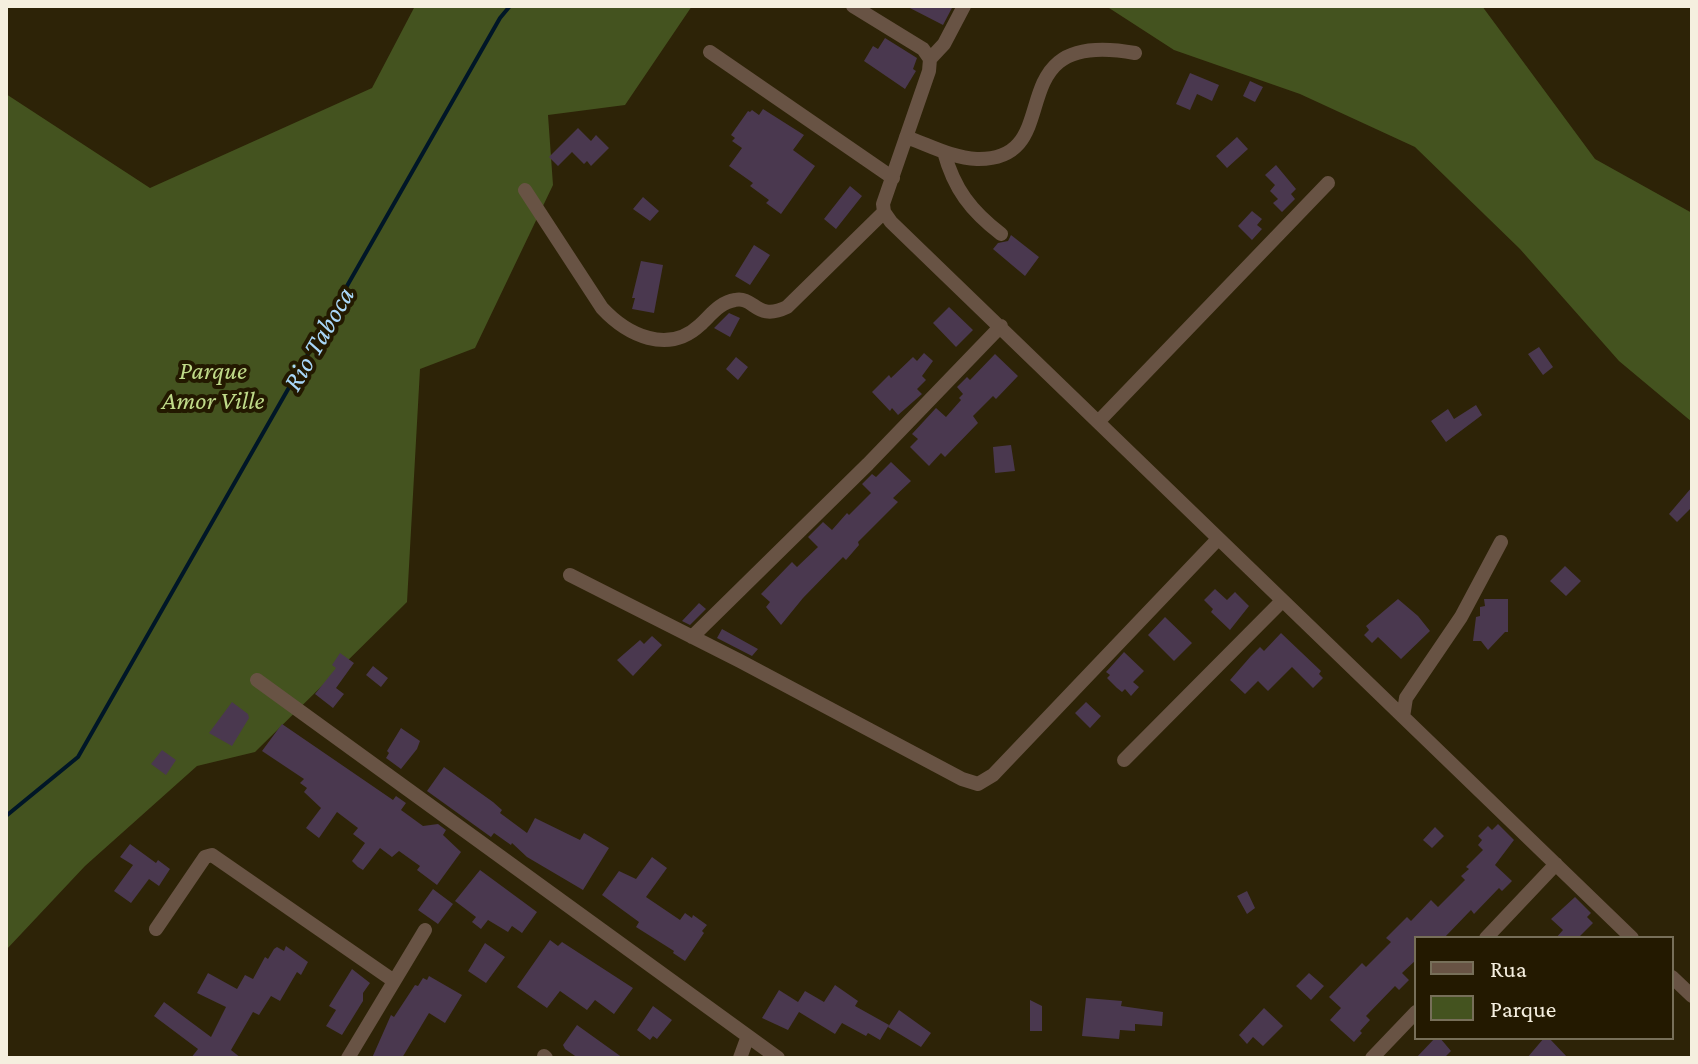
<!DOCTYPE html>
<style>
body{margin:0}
#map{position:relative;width:1698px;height:1064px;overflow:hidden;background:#2d2307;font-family:"Crimson Pro",serif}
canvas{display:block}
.frame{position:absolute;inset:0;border:8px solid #f5efdf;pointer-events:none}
.legend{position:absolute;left:1414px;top:936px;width:260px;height:104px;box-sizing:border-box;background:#231900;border:2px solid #776f59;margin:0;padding:10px 14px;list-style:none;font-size:24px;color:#f5efdf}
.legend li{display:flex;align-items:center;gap:16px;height:40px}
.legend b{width:40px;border:2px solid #776f59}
</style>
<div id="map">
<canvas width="1698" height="1064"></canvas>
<div class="frame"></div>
<ul class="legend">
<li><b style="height:10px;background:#685344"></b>Rua</li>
<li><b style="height:22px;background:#44531f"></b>Parque</li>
</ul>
</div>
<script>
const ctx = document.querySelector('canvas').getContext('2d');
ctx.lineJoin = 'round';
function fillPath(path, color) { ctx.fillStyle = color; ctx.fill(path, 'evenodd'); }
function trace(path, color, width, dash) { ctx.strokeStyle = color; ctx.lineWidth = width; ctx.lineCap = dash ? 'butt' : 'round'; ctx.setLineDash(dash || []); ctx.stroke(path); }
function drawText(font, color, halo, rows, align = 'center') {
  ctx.font = font + ' "Crimson Pro",serif'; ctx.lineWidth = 8; ctx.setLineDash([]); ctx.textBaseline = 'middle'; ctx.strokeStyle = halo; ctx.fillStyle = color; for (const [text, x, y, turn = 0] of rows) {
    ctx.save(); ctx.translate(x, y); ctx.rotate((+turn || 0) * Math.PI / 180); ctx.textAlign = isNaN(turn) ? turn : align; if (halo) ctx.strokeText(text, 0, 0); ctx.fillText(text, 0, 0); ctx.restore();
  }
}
const green = new Path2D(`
 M415 6H692L625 105 548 115 553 185 475 348 420 369 407 602 255 752 197 766 85 866 6 950V94L150 188 372 88Z
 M1106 6H1482L1595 159 1692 213V422L1619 361 1520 249 1415 147 1300 94 1174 50Z`);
const stream = new Path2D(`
 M6 816 78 757 500 18 510 6`);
const building = new Path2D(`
 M906 6H953L943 25Z
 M885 38 917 58 913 69 916 71 905 89 864 61 873 46 878 49Z
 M1190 73 1219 85 1212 101 1197 94 1190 110 1176 104Z
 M1250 81 1263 87 1255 102 1243 96Z
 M763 109 804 135 793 150 815 166 781 214 766 203 769 200 750 186 753 183 729 166 742 148 732 141 735 138 731 135 748 111 750 112 752 110 759 115Z
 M578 128 591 141 596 135 609 148 591 166 587 161 584 164 572 152 558 166 549 157Z
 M1237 137 1248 149 1227 168 1216 156Z
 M1276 165 1296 189 1291 194 1295 199 1282 212 1273 203 1278 199 1270 191 1275 185 1265 175Z
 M850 186 862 196 836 229 824 219Z
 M643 197 659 211 650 221 633 209Z
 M1252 211 1262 219 1257 225 1262 229 1252 240 1238 226Z
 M1011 235 1039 257 1025 276 993 249 998 243 1008 241Z
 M754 245 770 255 750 285 735 276Z
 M641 261 663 265 654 313 632 309 635 298H632Z
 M949 307 973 330 956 347 933 323Z
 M729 313 740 318 730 337 714 328Z
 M1539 347 1553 367 1543 375 1528 354Z
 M924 353 933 361 922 376 926 380 917 389 922 394 898 415 892 408 890 411 872 392 889 375 891 378 913 357 917 361Z
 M995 354 1018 376 996 399 993 396 973 416 978 423 945 457 941 453 929 466 910 447 918 439 912 434 936 408 946 417 961 400 959 398 963 394 957 387 967 377 970 380Z
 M736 357 748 367 738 380 726 369Z
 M1476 405 1482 415 1446 442 1431 421 1448 409 1454 419Z
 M1011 445 1015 471 995 473 993 447Z
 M891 462 911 481 893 498 898 502 858 542 859 545 846 560 843 557 803 598 781 625 766 607 770 602 761 594 792 562 797 567 818 547 808 537 823 522 832 530 847 513 849 515 871 493 862 484 872 474 876 477Z
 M1692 487V507L1677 522 1669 514Z
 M1565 566 1581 581 1566 596 1550 581Z
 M1215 589 1227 600 1235 592 1249 606 1230 630 1211 612 1213 609 1204 600Z
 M1398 599 1418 616 1430 631 1401 659 1378 637 1372 643 1364 635 1369 630 1366 626Z
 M1484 599H1508V632H1505L1488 650 1481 641H1473L1476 617 1480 616V607L1485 606Z
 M699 603 706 609 690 625 682 621Z
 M1165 617 1192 643 1174 661 1148 635Z
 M722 629 758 649 752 656 717 638Z
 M1281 633 1321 671 1319 674 1323 678 1313 688 1292 667 1268 691 1258 681 1245 694 1230 680 1251 656 1260 647 1264 651Z
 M652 636 662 645 633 676 617 660 640 640 644 644Z
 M1124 652 1144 671 1133 682 1139 687 1131 696 1125 689 1122 692 1117 688 1107 678 1110 675 1106 672Z
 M340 653 354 663 336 688 344 694 333 708 315 694 336 668 332 665Z
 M373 666 388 678 381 687 366 675Z
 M232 702 248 714 249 718 232 746 209 733Z
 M1086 702 1101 716 1090 728 1075 713Z
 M282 724 393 800 396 796 406 803 401 810 423 826 438 824 446 830 443 835 461 852 437 885 417 870 420 866 399 851 392 857 380 848 363 870 358 867 352 861 365 843 353 834 358 828 337 812 319 838 306 828 321 808 304 792 307 788 300 783 304 779 262 751Z
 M401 728 420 741 417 749 401 769 386 758 389 753 387 751Z
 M162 750 176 760 166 775 151 764Z
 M444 767 493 802 502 810 500 813 527 833 535 818 580 840 584 833 609 848 583 890 527 857 512 843 511 845 494 833 491 837 427 791Z
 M1498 824 1514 840 1495 865 1512 881 1502 891 1499 888 1474 914 1471 910 1444 938H1416V960L1402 973 1409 980 1399 990 1395 986 1366 1016 1370 1020 1360 1031 1362 1033 1354 1042 1330 1020 1341 1008 1329 997 1362 963 1366 967 1391 942 1386 938 1407 917 1411 921 1431 900 1438 907 1465 880 1461 876 1469 869 1466 867 1483 850 1478 845 1482 840 1478 836 1488 826 1492 830Z
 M1435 827 1444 836 1432 848 1423 840Z
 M130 844 156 863 158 860 170 869 159 886 149 879 131 903 114 891 133 865 120 857Z
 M652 857 667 868 646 897 680 920 685 913 692 918 693 915 707 925 702 931 704 933 685 961 673 953 674 951 636 927 639 922 602 895 619 871 636 879Z
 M480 870 537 912 522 933 512 926 508 932 488 920 481 929 472 922 476 917 455 901Z
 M433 889 453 904 438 924 418 910Z
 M1247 891 1255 908 1247 914 1237 896Z
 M1575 897 1591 913 1587 917 1593 923 1578 938H1556L1563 930 1551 919Z
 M550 940 558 946 562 942 633 988 614 1014 595 1000 587 1010 560 991 547 1008 517 987Z
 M485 943 505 957 486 983 468 971Z
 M286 946 308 962 301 975 297 972 280 1001 271 996 259 1015 253 1012 231 1050 241 1058H191L198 1049 154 1016 164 1002 211 1037 226 1007 197 993 208 973 237 989 245 975 253 979 265 957 268 959 274 949 277 947 284 951Z
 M352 969 370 983 363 993V1001L342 1035 326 1026 336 1010 329 1006Z
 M1309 973 1324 986 1311 1000 1296 986Z
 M429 976 462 995 445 1023 429 1013 402 1058H372L391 1015 394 1017 415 985 418 986 423 978 427 980Z
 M835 985 858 1001 855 1006 889 1025 880 1040 868 1033 866 1036 842 1023 835 1034 799 1012 788 1030 762 1018 779 990 798 1002 805 991 824 1002Z
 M1086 998 1122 1001 1121 1006 1163 1012 1162 1026 1135 1024V1031L1120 1030 1119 1039 1082 1036Z
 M1030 1000 1042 1006V1031H1030Z
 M653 1006 672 1020 657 1039 653 1036 650 1040 637 1030Z
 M1264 1008 1283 1026 1263 1046 1253 1037 1247 1044 1239 1035Z
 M899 1010 931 1033 921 1047 888 1027Z
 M577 1025 623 1058H578L565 1049 563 1045Z
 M1435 1038H1440L1451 1051 1444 1058H1416Z
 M1544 1038H1549L1568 1058H1527Z`);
const minor = new Path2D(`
 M853 6 923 49 930 59 929 71 883 204 884 212 891 222 1632 938
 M710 52 893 178
 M930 59 944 44 964 6
 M906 137C929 145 952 158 977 159 1072 161 992 27 1135 53
 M944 152C954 189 971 211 1001 234
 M525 190 602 308C627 335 668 355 700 325 710 316 720 302 735 300 755 296 756 322 787 307L884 212
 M1098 422 1328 183
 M570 575 740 661 962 779 978 784 993 775 1218 539
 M692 637 868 464 1001 326
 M257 680 778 1058
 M1403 717 1406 698 1461 617 1501 542
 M1124 760 1282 601
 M156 929 205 857 212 855 394 981
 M1486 938 1556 864
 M1672 977 1692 996
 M544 1056 546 1058
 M348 1058 425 930
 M740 1058 748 1036
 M1372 1058 1416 1012`);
const parkNames = [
 ["Parque",213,371],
 ["Amor Ville",213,401]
];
const waterNames = [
 ["Rio Taboca",319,339,-60]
];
fillPath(green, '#44531f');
trace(stream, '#001627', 4);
fillPath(building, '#4a384f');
trace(minor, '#685344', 14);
drawText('italic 26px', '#bfda88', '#231900', parkNames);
drawText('italic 28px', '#a9d7f8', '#231900', waterNames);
</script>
